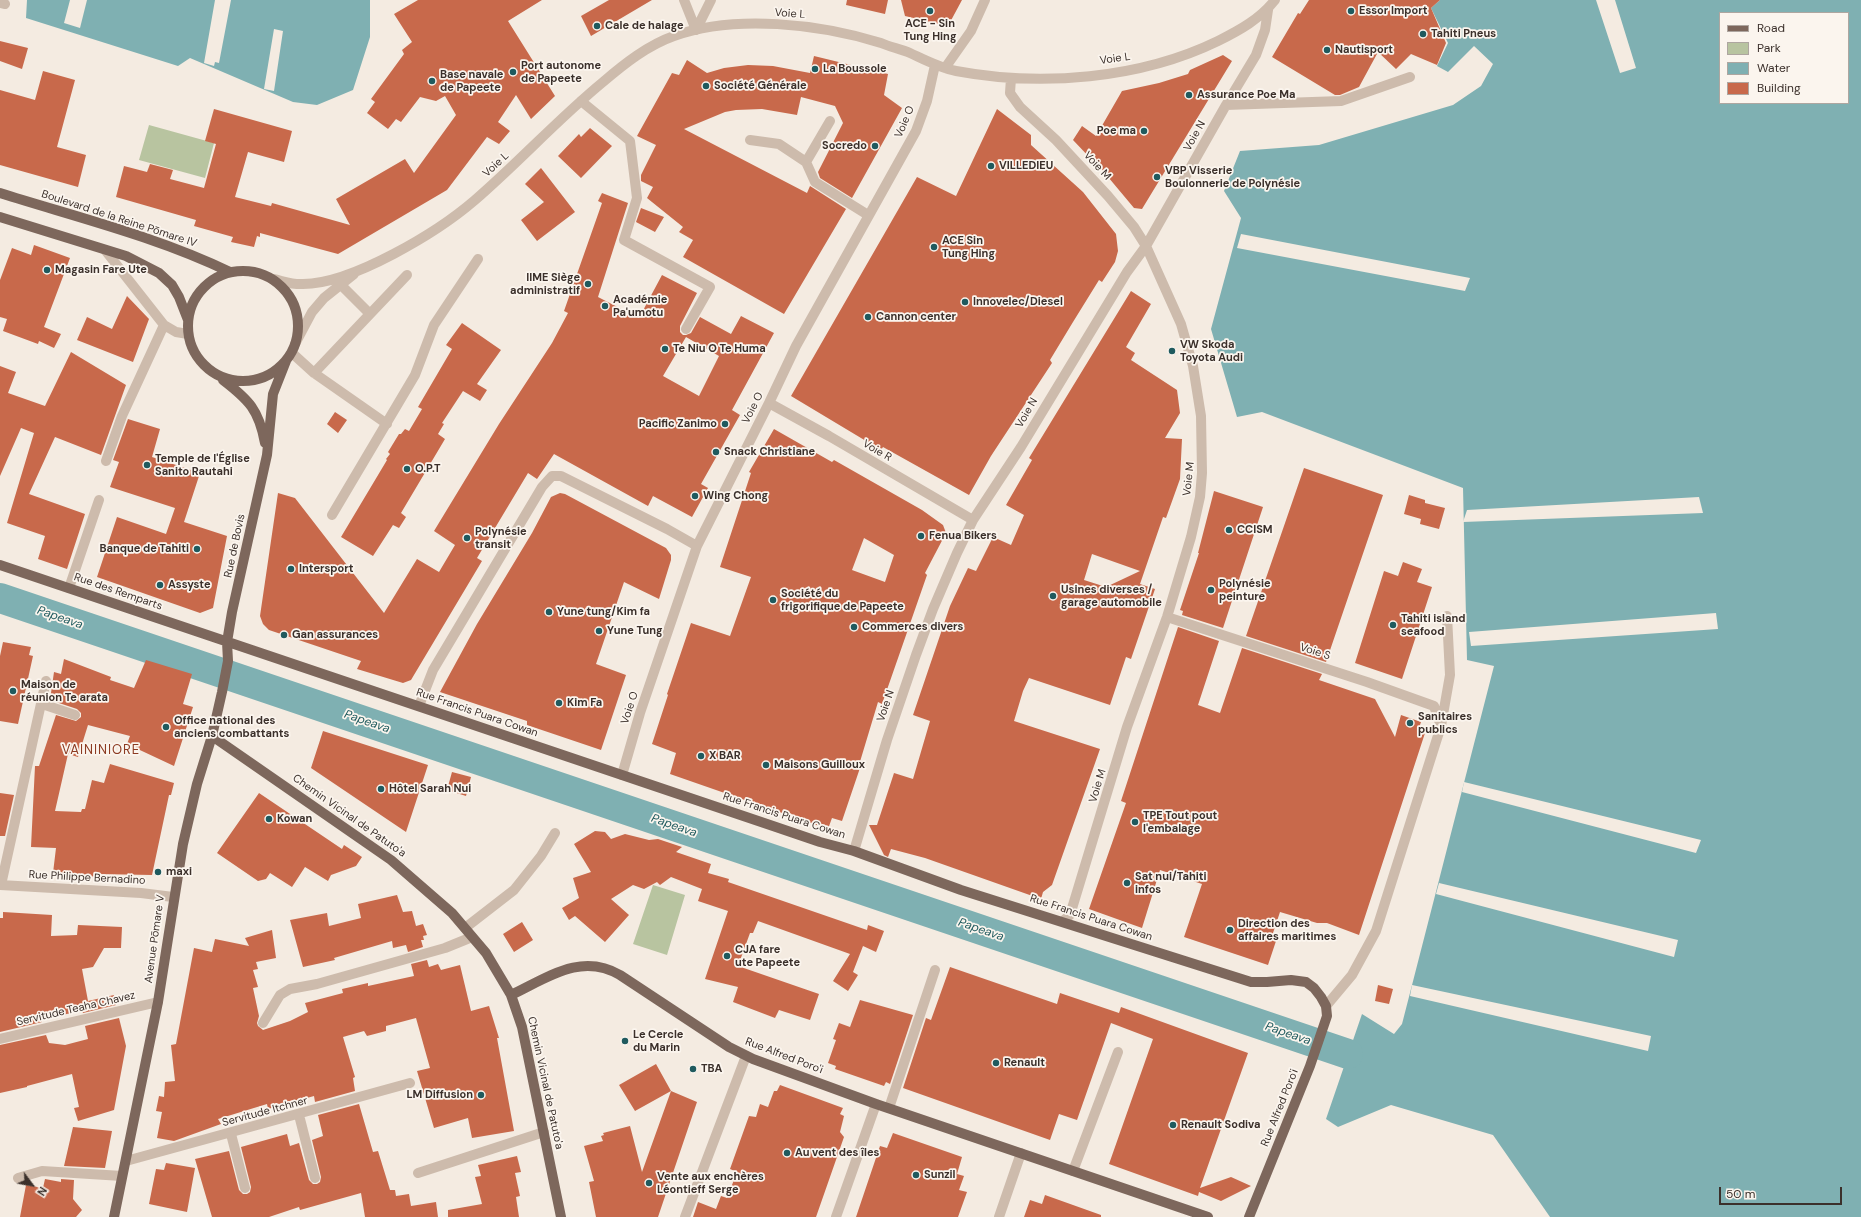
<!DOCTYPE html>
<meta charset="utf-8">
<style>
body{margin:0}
#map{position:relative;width:1861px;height:1217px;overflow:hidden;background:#f4ebe1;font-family:"DM Sans",sans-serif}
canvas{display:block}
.legend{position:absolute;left:1719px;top:12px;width:130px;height:92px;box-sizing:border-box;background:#fbf5ee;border:1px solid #aea6a0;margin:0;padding:5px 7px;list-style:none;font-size:12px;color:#3b302b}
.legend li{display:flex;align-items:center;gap:8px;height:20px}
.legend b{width:20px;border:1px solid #aea6a0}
.north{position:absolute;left:12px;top:1165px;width:40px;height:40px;-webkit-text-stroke:3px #fbf5ee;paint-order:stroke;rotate:122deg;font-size:11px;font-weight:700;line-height:16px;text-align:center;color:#3b302b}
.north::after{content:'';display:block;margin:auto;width:14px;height:18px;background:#3b302b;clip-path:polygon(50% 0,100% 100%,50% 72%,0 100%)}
.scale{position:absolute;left:1719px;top:1187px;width:123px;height:18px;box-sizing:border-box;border:2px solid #3b302b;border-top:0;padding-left:5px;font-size:12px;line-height:14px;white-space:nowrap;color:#3b302b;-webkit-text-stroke:3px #fbf5ee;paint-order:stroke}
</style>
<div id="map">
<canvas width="1861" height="1217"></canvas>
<ul class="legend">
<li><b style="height:5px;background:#7d675c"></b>Road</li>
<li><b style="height:11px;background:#b8c4a0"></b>Park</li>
<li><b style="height:11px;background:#7fb0b2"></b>Water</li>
<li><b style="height:11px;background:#c8694b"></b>Building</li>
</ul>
<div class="north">N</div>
<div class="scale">50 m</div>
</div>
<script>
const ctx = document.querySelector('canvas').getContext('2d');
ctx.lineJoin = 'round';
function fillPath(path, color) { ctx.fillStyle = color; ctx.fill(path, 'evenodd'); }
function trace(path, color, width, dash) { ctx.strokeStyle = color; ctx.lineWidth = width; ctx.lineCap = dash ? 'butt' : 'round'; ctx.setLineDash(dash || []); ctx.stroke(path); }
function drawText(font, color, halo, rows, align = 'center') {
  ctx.font = font + ' "DM Sans",sans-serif'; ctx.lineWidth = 3.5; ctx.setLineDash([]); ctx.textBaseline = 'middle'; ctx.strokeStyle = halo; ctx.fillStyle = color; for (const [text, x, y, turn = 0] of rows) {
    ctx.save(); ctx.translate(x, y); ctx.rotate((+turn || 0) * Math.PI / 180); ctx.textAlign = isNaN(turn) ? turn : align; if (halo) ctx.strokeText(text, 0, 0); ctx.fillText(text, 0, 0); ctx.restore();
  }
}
const green = new Path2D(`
 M149 125 214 143 205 178 139 160Z
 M653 885 685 895 667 955 633 944Z`);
const water = new Path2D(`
 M27 0H370V37L353 90 317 105 293 102 190 58 178 66 26 18Z
 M1440 0H1861V1217H1550L1493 1135 1391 1105 1338 1127 1326 1119 1362 1014 1394 1034 1402 1024 1494 666 1467 660 1463 488 1262 412 1237 417 1211 329 1241 218 1224 191 1240 151 1319 145 1453 105 1481 86 1493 64 1474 46 1448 72 1437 66 1448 43 1431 8ZM1720 13H1848V103H1720Z`);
const pier = new Path2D(`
 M70 0H87L80 28 64 23Z
 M215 0H231L219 63 215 62 214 66 204 63Z
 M1596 0H1615L1636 68 1620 73Z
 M274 29 283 31 274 91 264 89Z
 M1241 234 1470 278 1465 291 1237 248Z
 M1699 497 1703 513 1463 522 1467 510Z
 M1716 613 1718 629 1471 646 1469 632Z
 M1464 782 1701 840 1696 853 1462 792Z
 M1439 883 1678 940 1674 957 1436 894Z
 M1412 985 1651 1036 1648 1051 1410 996Z`);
const river = new Path2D(`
 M0 598 1348 1054`);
const building = new Path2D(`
 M418 0H542L508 21 555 96 531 119 516 95 498 122 510 131 499 144 487 137 447 190 338 254 260 233V237L257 236 254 247 231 242 233 237 194 226 196 220 116 197 124 166 147 172 150 164 173 170 170 179 204 188 216 144 205 141 214 109 292 131 284 162 248 152 235 197 271 206 272 203 350 225 336 199 405 159 414 173 456 115 445 96 436 101 420 97 401 122 396 119 388 129 367 113 375 102 371 99 404 54 402 50 412 42 394 14Z
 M609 0H652L591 36 581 16Z
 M847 0H888L885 14 846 5Z
 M901 0H962L948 26 905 16Z
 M1309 0H1440L1431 8 1446 43 1437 65 1411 54 1396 69 1378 52 1359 87 1340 95H1335L1272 57 1298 13 1300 14Z
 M0 41 28 48 22 69 0 61Z
 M1223 55 1232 61 1142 209 1134 208 1093 159 1092 160 1073 140 1082 126 1096 136 1122 91 1159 83 1188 74 1190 70Z
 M814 56 888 74 884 95 902 108 852 198 820 178 818 172 843 123 835 106 801 97 797 115 762 109 736 110 725 112 684 129 807 193 810 186 846 209 784 314 683 257 693 240 679 232 683 227 647 198 653 187 641 181V175L656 145 637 136 672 73 679 75 687 60 707 73 724 68 748 65 773 66 810 73Z
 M43 71 75 80 57 147 86 155 78 187 0 165V90L35 100Z
 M997 109 1031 135V145L1083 192 1116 234 1118 251 1115 262 1102 282 1099 280 1073 322 1050 360 1052 363 991 456 969 495 883 447 881 450 791 396 917 177 956 196Z
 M590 128 612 146 581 178 558 156 579 134 581 137Z
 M541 168 575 212 537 241 521 220 544 202 525 184Z
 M602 193 628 203 598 297 639 318 662 275 697 293 680 326V332L683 335H686L691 333 700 317 731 334 741 316 774 333 732 410 740 415 701 484 708 488 692 517 653 496 648 506 554 454 537 479 528 473 477 558 482 561 411 680 403 683 357 669 361 661 269 630 263 624 260 616 278 493 295 498 384 613 417 559 439 572 455 545 434 531 499 424 552 343 568 313 564 311 602 203 598 201ZM686 337 719 356 699 396 663 376Z
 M641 208 664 217 655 232 636 222Z
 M34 245 70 258 44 327 61 334 54 348 39 341 38 344 3 331 7 319 0 317V280L12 248 31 255Z
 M1131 291 1151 304 1126 347 1135 353 1131 360 1177 390 1180 413 1165 438 1182 439 1180 479 1166 518 1163 517 1140 584 1155 589 1131 659 1126 657 1110 705 1029 678 1023 691 1014 721 1100 749 1052 885 1043 892 1041 899 925 858 891 849 888 857 884 855 869 825H877L894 773 913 779 930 721 913 715 950 606 968 568 976 571 993 537 1011 545 1024 515 1006 505 1032 460 1029 458ZM1092 554 1140 571 1106 587 1084 580Z
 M127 296 149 319 133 362 77 340 87 317 112 329Z
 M462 323 501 350 477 384 487 390 480 401 463 391 442 423 444 424 438 434 445 439 401 513 406 517 399 528 393 525 373 556 341 537 387 460 386 459 390 454 388 452 399 434H401L405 429 409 431 422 409 418 407 452 349 446 345Z
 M71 352 126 385 101 455 55 437 29 494 85 514 67 569 38 559 45 536 7 523 34 433 21 428 0 476V366L16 372 8 393 45 406Z
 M335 412 347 420 338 433 327 424Z
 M128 419 160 429 152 457 200 473 184 522 227 536 213 608 200 613 97 577 117 517 166 534 175 508 110 487 119 462 113 460Z
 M774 429 832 462 834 460 922 510 943 525 946 533 925 573 927 575 882 704 878 702 859 765H861L842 821 832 818 828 829 670 774 676 753 652 744 668 695 667 694 691 623 730 636 751 577 720 567 751 473 749 472ZM864 538 894 555 885 582 852 570Z
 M1304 468 1383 495 1326 662 1246 636Z
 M1214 491 1263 507 1223 628 1182 615 1183 611 1180 610 1199 553H1198Z
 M560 493 565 494 666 548 671 555V560L659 599 624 582 596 664 626 675 601 750 527 725V721L440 692 477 624 532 533 551 497Z
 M1409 495 1425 500V503L1445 508 1439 529 1420 524 1421 519 1404 514Z
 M1403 562 1422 569 1417 582 1432 587 1402 679 1355 663 1384 571 1398 576Z
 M1178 627 1219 641 1198 705 1220 713 1242 648 1322 674 1319 680 1375 699 1395 737 1401 715 1421 722 1418 731 1425 733 1359 935 1327 923H1317L1280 912 1272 936 1277 938 1268 965 1184 937 1202 884 1160 870 1142 928 1089 909 1126 803 1121 801Z
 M3 642 31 647 29 655 33 656 18 724 0 721V656Z
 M64 659 111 677 110 680 134 688 146 660 192 674 183 704 193 707 174 766 127 744 130 736 88 725 78 757 68 754 55 811 81 812 82 809H85L92 780 104 783 110 764 174 783 171 795H169L152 875 97 874 96 877 66 872 65 875 53 873 56 848 31 847 35 766H39L56 715 76 721 81 717V713L77 709 50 700 54 672 61 674Z
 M323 731 428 765 406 832 311 768Z
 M452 772 471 777 466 796 447 790Z
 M0 793 14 795 5 836H0Z
 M259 793 342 849 344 845 362 857 356 866 331 875 328 881 305 867 292 887 270 873 266 879 258 881 217 853Z
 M595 831 605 832 611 839 625 834 649 840 658 839 682 847 676 852 711 864 708 873 729 879 728 882 867 930 868 925 884 931 876 952 863 946 853 972 858 975 848 991 833 981 850 954 758 921 753 933H750L738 966 819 994 810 1020 779 1010 775 1018 733 1002 738 987 705 979 728 911 698 901 702 889 671 877 660 885 657 882 644 889 633 885 611 899 629 915 605 942 575 916 569 920 562 908 579 898 573 878 591 872 574 844Z
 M397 895 403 912 412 911 416 926 423 924 427 935 423 936 424 940H421L423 947 408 952 406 945 393 948 392 941 334 958 335 960 303 967 290 920 327 913 329 926 361 918 358 904Z
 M3 912 52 915 51 936 77 935 78 925 122 927 121 948H104L93 967 82 969 88 1001 114 995 116 1005 83 1013 82 1011 41 1019 42 1022 0 1032V918H3Z
 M522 922 533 940 514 952 503 934Z
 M272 930 276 958 256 962 258 969 253 970 258 987 253 988 259 1016 257 1023 258 1026 263 1030 290 1021 308 1012 305 1003 343 993 342 989 368 983V986L414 976 411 964 427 960 429 967 438 964 441 970 460 965 471 1011 489 1006 499 1038H497L514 1131 472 1138 468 1118 434 1128 417 1071 430 1068 416 1018 386 1026V1031L367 1036 364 1031 343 1037 355 1077 353 1078 355 1091 315 1102 314 1096 268 1109 267 1104 218 1119 221 1124 174 1141 157 1138 162 1112 156 1111 159 1096 164 1097 165 1082 175 1081 171 1045 176 1044 194 948 212 952 215 939 249 946 245 938Z
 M950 967 1057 1004 1060 993 1119 1013 1121 1007 1248 1053 1200 1188 1231 1177 1251 1186 1221 1201 1199 1192 1198 1196 1109 1164 1153 1039 1111 1023 1077 1120 1059 1114 1050 1140 903 1088 926 1018 931 1020Z
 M1378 985 1393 989 1389 1004 1375 1001Z
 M860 1000 913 1015 890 1084 886 1082 884 1086 835 1069 836 1066 828 1063 836 1040 833 1039 839 1023 850 1027Z
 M119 1018 126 1046 114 1110 78 1121 74 1108 79 1107 72 1074 27 1086V1087L0 1093V1045L46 1035 49 1043 65 1045 88 1039 85 1026Z
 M656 1064 671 1091 697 1102 658 1217H596L589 1182 594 1181 584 1146 603 1141 601 1136 604 1135 603 1133 630 1126 642 1172 671 1091 635 1111 619 1085Z
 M780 1085 843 1108 840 1114 844 1116 840 1132 844 1137 816 1217H693L698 1202 716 1209 721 1196 727 1198 737 1172 730 1169 749 1116 756 1117 760 1104 768 1107 774 1091H777Z
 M359 1104 373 1152 378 1151 390 1190H395L396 1196 409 1194 411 1206 436 1202 438 1217H365L361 1193 300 1210 299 1207 269 1217H212L195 1159 229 1151 239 1190 243 1194H247L250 1192 251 1187 241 1147 287 1134 290 1146 299 1143 309 1180 313 1184H317L320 1182 321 1177 312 1140 323 1136 318 1115Z
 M73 1127 112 1131 105 1168 64 1166Z
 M893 1133 962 1157 957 1174 964 1176 959 1190 967 1192 958 1217H856L880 1146 887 1148Z
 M517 1156 521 1172 515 1173 520 1196 516 1197 519 1217H448V1210L482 1204 475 1177 481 1176 478 1165Z
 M166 1163 195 1168 187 1212 149 1204 156 1169 164 1170Z
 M45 1179 61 1182V1179L74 1180 73 1199 82 1210 76 1217H20L26 1185 43 1188Z
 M1045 1195 1101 1215V1217H1024L1030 1200 1042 1204Z`);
const minor = new Path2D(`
 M684 0 696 30
 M0 3 5 4
 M696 30 711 0
 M945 68 971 31 985 0
 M1011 78 1010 93 1020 107 1056 140 1108 196 1134 227 1146 246 1181 324 1193 366 1201 416 1202 473 1200 497 1191 537 1167 617 1127 727 1070 915 1063 921
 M581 101 630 141 637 198 624 240 710 287 686 329
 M1226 105 1341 101 1410 77
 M750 140 779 144 806 162 815 182 868 215
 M806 162 830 121
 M105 250 164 325 176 332 188 334
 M273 279C283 281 293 285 303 284 352 284 438 232 475 200 519 162 558 119 603 82 624 64 648 45 674 36 735 14 820 24 881 43 890 47 901 49 910 53 925 60 940 68 956 71 1041 87 1140 79 1218 41 1240 30 1260 19 1275 0
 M342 286 370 314
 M295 344 312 312 324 298 354 274
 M292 353 314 373 387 424
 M314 373 407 275
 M769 403 829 436 973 520
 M106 461 122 416 164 325
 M332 515 415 375 434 325 478 259
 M69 588 99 500
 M1167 617 1367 682 1434 706 1441 726
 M42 704 75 715
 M419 706 433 670 542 487 552 476H561L667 529 697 546
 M622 775 640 713 697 546 769 403 796 346 916 131 927 101 935 65
 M854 851 887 740 916 655 933 609 957 553 973 520 1021 447 1127 272 1146 246 1226 105 1256 55 1265 30 1268 10
 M0 885 141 893 173 897
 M1 885 46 681
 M465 928 514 890 541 856 555 833
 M1326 1006 1352 975 1376 931 1441 726 1450 675 1447 616
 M263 1023 280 995 290 989 317 984 445 948 472 937
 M0 1039 158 1002
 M889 1108 935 970
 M299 1115 315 1178
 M231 1134 245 1188
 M126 1161 410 1083
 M1073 1171 1118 1052
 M418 1173 544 1132
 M18 1178 42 1171 122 1176
 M685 1217 746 1056
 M836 1217 876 1104
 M999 1217 1021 1153`);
const major = new Path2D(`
 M0 193C76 217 158 237 230 272
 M0 217 126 256 159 273 172 285 179 297 188 320
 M188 326a55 55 0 1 1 110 0a55 55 0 1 1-110 0Z
 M223 380C249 400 259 410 265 443
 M0 565 773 826 820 842 854 851 961 890 1251 982H1267L1291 980 1306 982 1314 988 1321 997 1326 1006 1327 1016 1310 1066 1249 1217
 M212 736 391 860 452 913 486 953 511 995 522 1027 561 1217
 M511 995C547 978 581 952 620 975L729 1047 753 1059 876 1104 1208 1217
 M114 1217 158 1002 183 844 197 784 212 736 222 692 228 661 227 642 232 612 267 455 273 394 286 361`);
const markers = [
 [930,11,4,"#1f5a5e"],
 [1351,11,4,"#1f5a5e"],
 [597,26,4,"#1f5a5e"],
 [1423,34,4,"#1f5a5e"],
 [1327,50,4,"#1f5a5e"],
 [815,69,4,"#1f5a5e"],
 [513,72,4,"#1f5a5e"],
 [432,81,4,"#1f5a5e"],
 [706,86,4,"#1f5a5e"],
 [1189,95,4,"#1f5a5e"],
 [1144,131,4,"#1f5a5e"],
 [875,146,4,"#1f5a5e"],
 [991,166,4,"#1f5a5e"],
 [1157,177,4,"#1f5a5e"],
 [934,247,4,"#1f5a5e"],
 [47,270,4,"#1f5a5e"],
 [588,284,4,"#1f5a5e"],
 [965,302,4,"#1f5a5e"],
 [605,306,4,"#1f5a5e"],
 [868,317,4,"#1f5a5e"],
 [665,349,4,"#1f5a5e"],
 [1172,351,4,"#1f5a5e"],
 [725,424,4,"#1f5a5e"],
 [716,452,4,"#1f5a5e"],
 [147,465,4,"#1f5a5e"],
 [407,469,4,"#1f5a5e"],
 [695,496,4,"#1f5a5e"],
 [1229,530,4,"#1f5a5e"],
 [921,536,4,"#1f5a5e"],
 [467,538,4,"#1f5a5e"],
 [197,549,4,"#1f5a5e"],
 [291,569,4,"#1f5a5e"],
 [160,585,4,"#1f5a5e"],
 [1211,590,4,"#1f5a5e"],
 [1053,596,4,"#1f5a5e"],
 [773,600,4,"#1f5a5e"],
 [549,612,4,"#1f5a5e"],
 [1393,625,4,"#1f5a5e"],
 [854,627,4,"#1f5a5e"],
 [599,631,4,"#1f5a5e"],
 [284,635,4,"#1f5a5e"],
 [13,691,4,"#1f5a5e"],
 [559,703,4,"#1f5a5e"],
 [1410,723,4,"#1f5a5e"],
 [166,727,4,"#1f5a5e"],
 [701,756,4,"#1f5a5e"],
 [766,765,4,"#1f5a5e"],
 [381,789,4,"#1f5a5e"],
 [269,819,4,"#1f5a5e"],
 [1135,822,4,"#1f5a5e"],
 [158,872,4,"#1f5a5e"],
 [1127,883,4,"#1f5a5e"],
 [1230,930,4,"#1f5a5e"],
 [727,956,4,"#1f5a5e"],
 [625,1041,4,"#1f5a5e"],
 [996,1063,4,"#1f5a5e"],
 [693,1069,4,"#1f5a5e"],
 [481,1095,4,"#1f5a5e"],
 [1173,1125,4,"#1f5a5e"],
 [787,1153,4,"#1f5a5e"],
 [916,1175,4,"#1f5a5e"],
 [649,1183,4,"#1f5a5e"]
];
const poiNames = [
 ["Essor Import",1359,11],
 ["ACE - Sin",930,24,"center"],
 ["Tung Hing",930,37,"center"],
 ["Cale de halage",605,26],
 ["Tahiti Pneus",1431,34],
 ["Nautisport",1335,50],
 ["Port autonome",521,66],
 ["de Papeete",521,79],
 ["La Boussole",823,69],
 ["Base navale",440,75],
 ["de Papeete",440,88],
 ["Société Générale",714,86],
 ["Assurance Poe Ma",1197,95],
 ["Poe ma",1136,131,"right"],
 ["Socredo",867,146,"right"],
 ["VILLEDIEU",999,166],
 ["VBP Visserie",1165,171],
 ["Boulonnerie de Polynésie",1165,184],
 ["ACE Sin",942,241],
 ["Tung Hing",942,254],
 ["Magasin Fare Ute",55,270],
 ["IIME Siège",580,278,"right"],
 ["administratif",580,291,"right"],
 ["Académie",613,300],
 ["Pa'umotu",613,313],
 ["Innovelec/Diesel",973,302],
 ["Cannon center",876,317],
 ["VW Skoda",1180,345],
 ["Toyota Audi",1180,358],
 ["Te Niu O Te Huma",673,349],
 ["Pacific Zanimo",717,424,"right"],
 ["Snack Christiane",724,452],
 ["Temple de l'Église",155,459],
 ["Sanito Rautahi",155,472],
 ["O.P.T",415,469],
 ["Wing Chong",703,496],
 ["CCISM",1237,530],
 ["Polynésie",475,532],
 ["transit",475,545],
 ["Fenua Bikers",929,536],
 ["Banque de Tahiti",189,549,"right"],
 ["Intersport",299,569],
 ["Polynésie",1219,584],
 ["peinture",1219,597],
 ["Assyste",168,585],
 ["Usines diverses /",1061,590],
 ["garage automobile",1061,603],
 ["Société du",781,594],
 ["frigorifique de Papeete",781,607],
 ["Yune tung/Kim fa",557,612],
 ["Tahiti island",1401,619],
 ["seafood",1401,632],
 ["Commerces divers",862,627],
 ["Yune Tung",607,631],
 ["Gan assurances",292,635],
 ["Maison de",21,685],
 ["réunion Te arata",21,698],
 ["Kim Fa",567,703],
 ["Sanitaires",1418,717],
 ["publics",1418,730],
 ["Office national des",174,721],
 ["anciens combattants",174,734],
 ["X BAR",709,756],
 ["Maisons Guilloux",774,765],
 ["Hôtel Sarah Nui",389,789],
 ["TPE Tout pout",1143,816],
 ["l'embalage",1143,829],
 ["Kowan",277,819],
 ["maxi",166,872],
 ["Sat nui/Tahiti",1135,877],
 ["infos",1135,890],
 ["Direction des",1238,924],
 ["affaires maritimes",1238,937],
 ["CJA fare",735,950],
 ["ute Papeete",735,963],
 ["Le Cercle",633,1035],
 ["du Marin",633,1048],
 ["Renault",1004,1063],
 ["TBA",701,1069],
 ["LM Diffusion",473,1095,"right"],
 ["Renault Sodiva",1181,1125],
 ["Au vent des îles",795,1153],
 ["Sunzil",924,1175],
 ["Vente aux enchères",657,1177],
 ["Léontieff Serge",657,1190]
];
const streetNames = [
 ["Voie L",790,14,4],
 ["Voie L",1115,59,-8],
 ["Voie O",905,122,-67],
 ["Voie N",1195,136,-61],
 ["Voie L",496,165,-43],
 ["Voie M",1097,166,47],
 ["Boulevard de la Reine Pōmare IV",119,219,18],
 ["Voie O",753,408,-63],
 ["Voie N",1027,413,-60],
 ["Voie R",877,451,30],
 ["Voie M",1189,479,-84],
 ["Rue de Bovis",235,546,-78],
 ["Rue des Remparts",118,592,19],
 ["Voie S",1315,652,18],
 ["Voie N",886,706,-71],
 ["Voie O",630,708,-72],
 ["Rue Francis Puara Cowan",477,713,19],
 ["Voie M",1098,786,-73],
 ["Chemin Vicinal de Patuto'a",349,816,35],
 ["Rue Francis Puara Cowan",784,816,18],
 ["Rue Philippe Bernadino",87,878,3],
 ["Rue Francis Puara Cowan",1091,918,18],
 ["Avenue Pōmare V",155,939,-82],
 ["Servitude Teaha Chavez",76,1009,-13],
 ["Rue Alfred Poro'i",784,1056,21],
 ["Chemin Vicinal de Patuto'a",545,1083,78],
 ["Rue Alfred Poro'i",1280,1108,-68],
 ["Servitude Itchner",265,1112,-15]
];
const waterNames = [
 ["Papeava",60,618,19],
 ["Papeava",367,722,19],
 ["Papeava",674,826,19],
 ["Papeava",981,930,19],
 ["Papeava",1288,1034,19]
];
const quarterNames = [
 ["VAININIORE",101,751]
];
fillPath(green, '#b8c4a0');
fillPath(water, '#7fb0b2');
fillPath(pier, '#f4ebe1');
trace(river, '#7fb0b2', 30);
fillPath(building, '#c8694b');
trace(minor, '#cdbbac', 10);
trace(major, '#7d675c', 10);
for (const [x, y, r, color] of markers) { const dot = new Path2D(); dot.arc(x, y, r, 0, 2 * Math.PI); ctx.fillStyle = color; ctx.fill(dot); trace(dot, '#fbf5ee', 1.5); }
drawText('bold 11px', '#3b302b', '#fbf5ee', poiNames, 'left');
drawText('11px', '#3b302b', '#fbf5ee', streetNames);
drawText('italic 12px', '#1f5a5e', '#fbf5ee', waterNames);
ctx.letterSpacing = '1px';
drawText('13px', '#8c3b22', '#fbf5ee', quarterNames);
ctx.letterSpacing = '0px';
</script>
